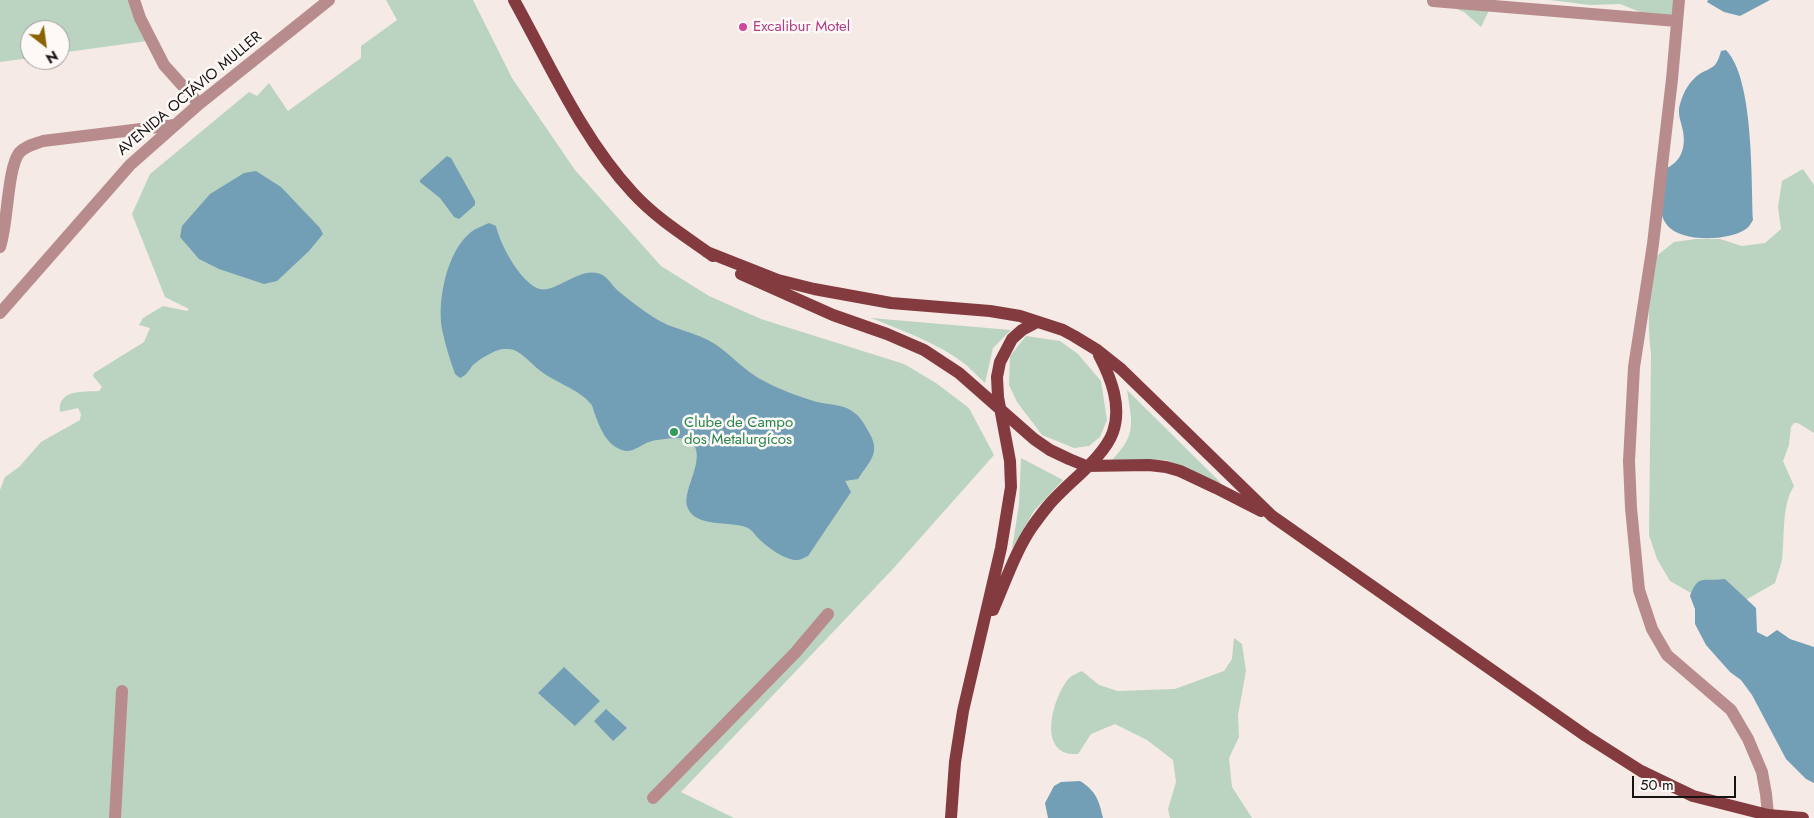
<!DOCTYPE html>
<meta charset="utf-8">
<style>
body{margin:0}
#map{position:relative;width:1814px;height:818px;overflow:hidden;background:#f5eae6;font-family:Jost,sans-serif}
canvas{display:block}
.north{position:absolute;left:20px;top:20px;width:50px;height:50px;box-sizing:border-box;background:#fdf9f7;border:1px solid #a19d9b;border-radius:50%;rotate:150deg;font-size:14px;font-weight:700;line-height:20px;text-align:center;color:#161312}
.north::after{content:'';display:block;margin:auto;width:18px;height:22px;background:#8c6104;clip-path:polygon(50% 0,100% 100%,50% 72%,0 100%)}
.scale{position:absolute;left:1632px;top:776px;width:104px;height:22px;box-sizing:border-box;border:2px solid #161312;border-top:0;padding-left:6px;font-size:15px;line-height:18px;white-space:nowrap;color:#161312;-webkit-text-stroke:4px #fdf9f7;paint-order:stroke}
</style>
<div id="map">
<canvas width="1814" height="818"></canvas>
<div class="north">N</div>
<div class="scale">50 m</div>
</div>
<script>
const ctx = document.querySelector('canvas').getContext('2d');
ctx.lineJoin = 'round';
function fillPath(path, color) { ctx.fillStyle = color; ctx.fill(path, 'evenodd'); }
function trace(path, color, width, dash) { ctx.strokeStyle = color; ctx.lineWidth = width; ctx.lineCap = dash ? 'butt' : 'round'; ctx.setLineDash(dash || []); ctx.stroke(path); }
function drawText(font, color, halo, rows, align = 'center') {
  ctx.font = font + ' Jost,sans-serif'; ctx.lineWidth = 5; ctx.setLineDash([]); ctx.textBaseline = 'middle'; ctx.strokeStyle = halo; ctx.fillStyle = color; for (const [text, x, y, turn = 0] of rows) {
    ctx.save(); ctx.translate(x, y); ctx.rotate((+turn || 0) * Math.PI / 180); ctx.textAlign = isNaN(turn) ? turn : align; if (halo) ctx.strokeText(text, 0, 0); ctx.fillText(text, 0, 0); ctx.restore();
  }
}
const green = new Path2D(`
 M0 0H132L147 41 60 53V30H30V58L0 62Z
 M386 0H473L512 78 575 170 661 266 709 296 761 319 904 364 936 383 969 408 994 455 891 571 681 792 734 818H0V490L5 477 19 467 41 442 80 420 81 414 78 408 60 412C57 389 84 392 99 391L102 387 93 376 94 373 144 342 150 328 139 325 143 318 163 306 187 311 189 309 165 297 132 214 150 174 249 92 257 96 269 83 288 111 361 58V46L397 20Z
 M1435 0H1498L1493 2 1481 27 1464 12Z
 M1550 0H1675L1671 18 1650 16 1620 4 1590 5Z
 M1803 169 1814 185V433L1798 423H1794L1791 427 1789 445 1783 461 1794 486C1781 506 1785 538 1782 560 1780 568 1777 576 1775 583L1737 605 1708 607 1691 593 1670 581 1657 559 1649 535 1651 354C1647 322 1649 290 1654 258L1674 242 1696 239H1720L1742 246 1765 243 1781 229 1778 207 1782 181Z
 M871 318 1011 330 993 348 985 383C978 377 972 370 965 364 938 343 903 331 871 318Z
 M1026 336 1060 341 1078 354 1101 381 1107 420 1100 437 1089 446 1074 448 1042 435 1017 402 1009 385 1010 356Z
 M1127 390 1222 484 1166 460H1112C1137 434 1132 423 1127 390Z
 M1021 458 1063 480 1034 511 1012 549 1019 504Z
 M1234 638 1242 644 1246 671 1238 715 1239 737 1229 758 1232 787 1252 818H1170L1168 809 1176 782 1173 760 1147 740 1115 724 1091 734 1078 754C1036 757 1052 698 1069 678 1072 675 1078 673 1082 671L1099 685 1118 691 1175 689 1224 671 1232 659Z`);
const water = new Path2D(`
 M1708 0H1770L1740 16 1724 12 1707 2Z
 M1726 50C1754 79 1751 178 1753 220 1751 223 1749 227 1746 229 1729 241 1681 243 1667 225 1655 210 1663 186 1665 169 1681 162 1686 148 1683 131 1681 121 1677 114 1680 104 1684 91 1689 81 1701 73 1705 71 1712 68 1715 65 1718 61 1720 55 1721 51Z
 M447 156 451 158 475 201V205L459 219 454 217 440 198 420 182V180Z
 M256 171 281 187 320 228 323 234 309 251 277 281 264 284 219 269 199 259 180 237 182 226 210 194 244 173Z
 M489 223 496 226C500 244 519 280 537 288 552 296 577 268 597 273 607 275 610 283 617 290 628 299 641 309 653 317 672 330 695 331 715 344 731 355 744 370 760 379 778 389 797 396 817 402 830 405 845 404 856 414 861 418 864 424 867 429 882 452 871 459 858 479L845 481 851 492 808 556C805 557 801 560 798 560 786 561 767 547 759 539 755 535 752 530 748 528 732 520 694 529 687 506 682 489 709 455 690 441 683 436 658 439 649 442 640 445 632 454 622 450 605 444 600 427 594 412 593 408 592 404 589 402 578 389 552 381 538 369 531 363 523 354 514 350 512 349 506 349 503 349 494 350 480 359 473 365 469 370 467 375 460 378L455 374C450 360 445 344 442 329 437 300 447 251 471 232 476 228 483 226 489 223Z
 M1725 579 1756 608 1757 632 1767 637 1777 630 1790 639 1814 647V783L1806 779 1786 759 1752 695 1741 680 1730 672 1706 645 1695 624V609L1690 596C1698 573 1704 582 1725 579Z
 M564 667 600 701 575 726 538 693Z
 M606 709 627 728 613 741 594 721Z
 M1080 781C1096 791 1099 800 1103 818H1048L1045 803 1054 786 1061 782Z`);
const minor = new Path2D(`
 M134 0 140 18 164 65 199 104
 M1679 0 1672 79 1653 244 1634 367 1629 461 1631 508 1639 590 1652 629 1667 655 1731 710 1748 739 1762 772 1766 794 1768 815
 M1433 1 1677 21
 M0 247C8 224 7 170 19 153 25 146 35 144 43 141L174 125
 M0 313 130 165 199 104 329 0
 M653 798 795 653 828 614
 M115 818 122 691`);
const major = new Path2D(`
 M514 0C550 65 582 138 633 193 657 219 685 236 713 256
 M707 252 778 280 814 289 891 303 990 311 1020 316 1063 330 1074 336 1097 350 1121 369 1272 516 1586 736 1641 771 1693 796 1768 815 1803 818
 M741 274 833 315 887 334 924 350 959 373 1034 439 1050 450 1069 459 1086 466 1149 465 1166 467 1180 471 1216 488 1261 511
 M993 610C1005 583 1015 552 1032 527 1037 520 1042 513 1048 506 1066 484 1104 458 1113 432 1122 406 1111 378 1099 355
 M951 818 955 762 963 711 1001 548 1011 487 1010 461 998 397 997 377 1000 362 1012 339 1022 330 1037 322`);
const markers = [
 [743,27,5,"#d1479c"],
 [674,432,5,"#2e9e5b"]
];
const hotelNames = [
 ["Excalibur Motel",753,27]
];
const streetNames = [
 ["AVENIDA OCTÁVIO MULLER",190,94,-40]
];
const leisureNames = [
 ["Clube de Campo",684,423],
 ["dos Metalurgícos",684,440]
];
fillPath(green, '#bbd4c1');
fillPath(water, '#729fb6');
trace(minor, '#b88c8d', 12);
trace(major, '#843b3f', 12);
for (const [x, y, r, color] of markers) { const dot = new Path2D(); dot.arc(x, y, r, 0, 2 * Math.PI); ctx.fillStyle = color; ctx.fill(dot); trace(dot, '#fdf9f7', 2); }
drawText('15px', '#b23c85', '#fdf9f7', hotelNames, 'left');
drawText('15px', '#161312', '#fdf9f7', streetNames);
drawText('15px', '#27864d', '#fdf9f7', leisureNames, 'left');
</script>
